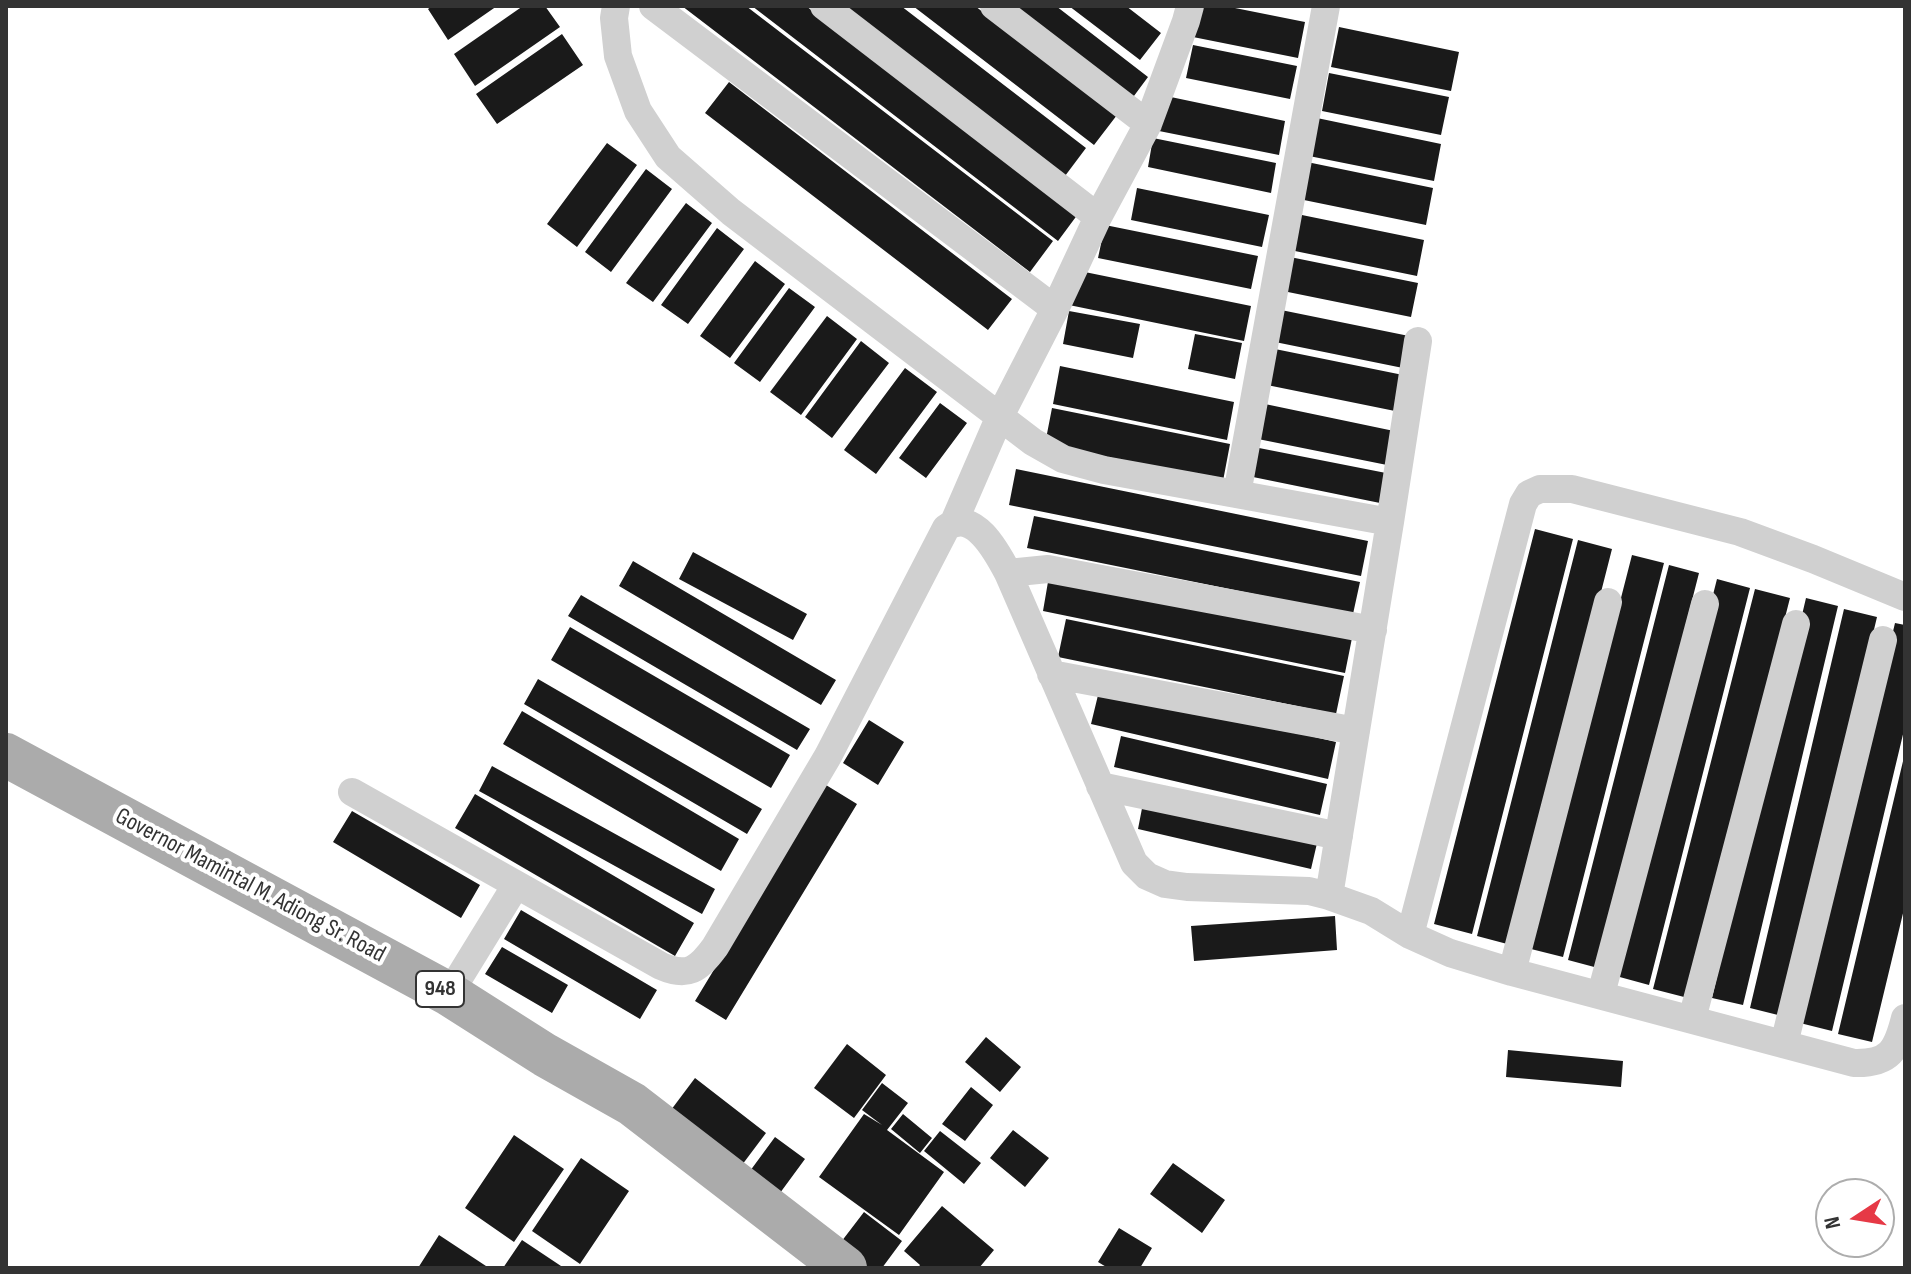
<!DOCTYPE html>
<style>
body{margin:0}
#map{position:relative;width:1911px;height:1274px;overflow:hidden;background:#fff;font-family:"Sofia Sans Condensed",sans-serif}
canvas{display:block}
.frame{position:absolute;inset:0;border:8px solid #333;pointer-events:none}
.north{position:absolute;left:1815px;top:1178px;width:80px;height:80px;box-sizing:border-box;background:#fff;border:2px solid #adadad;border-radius:50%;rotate:258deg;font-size:22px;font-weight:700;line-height:32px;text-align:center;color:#333}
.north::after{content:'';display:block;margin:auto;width:28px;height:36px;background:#e63946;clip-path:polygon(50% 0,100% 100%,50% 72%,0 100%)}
</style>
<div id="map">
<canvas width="1911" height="1274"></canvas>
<div class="frame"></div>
<div class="north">N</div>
</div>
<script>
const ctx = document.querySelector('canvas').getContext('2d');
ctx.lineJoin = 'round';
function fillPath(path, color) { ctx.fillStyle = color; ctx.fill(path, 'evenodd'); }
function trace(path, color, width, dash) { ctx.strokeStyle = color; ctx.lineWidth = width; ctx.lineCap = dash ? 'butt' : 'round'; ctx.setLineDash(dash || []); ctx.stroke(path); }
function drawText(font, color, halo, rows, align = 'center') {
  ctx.font = font + ' "Sofia Sans Condensed",sans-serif'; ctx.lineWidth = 8; ctx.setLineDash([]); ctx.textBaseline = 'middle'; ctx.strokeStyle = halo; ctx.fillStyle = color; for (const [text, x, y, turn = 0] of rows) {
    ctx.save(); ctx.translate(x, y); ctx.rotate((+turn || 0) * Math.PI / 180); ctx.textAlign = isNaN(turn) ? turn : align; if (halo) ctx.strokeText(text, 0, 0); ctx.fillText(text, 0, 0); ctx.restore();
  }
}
const building = new Path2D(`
 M432 6H497L448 40 428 9Z
 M523 6H545L560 27 475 86 454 54Z
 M682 6H746L1053 241 1030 272Z
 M752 6H806L1078 214 1058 241Z
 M843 6H901L1086 148 1065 176Z
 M913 6H975L1117 115 1094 145Z
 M1000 6H1056L1148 77 1128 104Z
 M1069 6H1126L1161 33 1140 60Z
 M1199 6H1225L1305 22 1298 58 1193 37Z
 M1339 27 1459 52 1451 91 1331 67Z
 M562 34 583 65 497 124 476 94Z
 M1193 45 1297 66 1290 99 1186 78Z
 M1329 73 1449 97 1441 135 1322 111Z
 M729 82 1012 299 988 330 705 113Z
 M1166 96 1285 121 1279 155 1159 131Z
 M1317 118 1441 144 1434 181 1309 156Z
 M1153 138 1276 163 1271 193 1148 167Z
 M607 143 637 165 577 247 547 224Z
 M1307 162 1433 188 1426 225 1299 199Z
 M646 169 672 189 611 272 585 252Z
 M1137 188 1269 215 1262 247 1131 220Z
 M686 203 712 223 653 302 626 283Z
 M1297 214 1424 240 1417 276 1290 250Z
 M1105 225 1258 256 1251 289 1098 258Z
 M717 228 744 249 688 324 661 305Z
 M1290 257 1418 283 1411 317 1283 291Z
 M755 261 785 284 730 358 700 336Z
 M1075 270 1251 306 1244 341 1069 305Z
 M789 288 815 307 760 382 734 363Z
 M1281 310 1409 336 1403 368 1275 342Z
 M1069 311 1140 324 1133 358 1063 344Z
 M827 316 857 339 801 415 770 392Z
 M1195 334 1242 343 1235 379 1188 369Z
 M861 341 889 363 832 438 805 417Z
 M1275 349 1403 375 1395 411 1267 385Z
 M1060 366 1234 402 1227 440 1053 404Z
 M905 368 937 392 876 474 844 450Z
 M940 403 967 423 926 478 899 458Z
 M1265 404 1394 431 1387 465 1258 439Z
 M1052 408 1230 444 1223 481 1045 444Z
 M1259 448 1386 473 1380 503 1253 477Z
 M1016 469 1368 541 1361 576 1009 505Z
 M1034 516 1360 582 1353 614 1027 548Z
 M1535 529 1573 539 1472 934 1434 924Z
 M1578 540 1612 549 1511 945 1477 936Z
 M693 552 807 614 793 640 679 579Z
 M1632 555 1664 563 1563 957 1531 949Z
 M633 561 836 680 821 705 619 586Z
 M1669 565 1699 573 1598 968 1568 960Z
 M1049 576 1352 638 1345 673 1043 611Z
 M1717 579 1750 588 1649 985 1616 976Z
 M1755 589 1790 598 1688 998 1653 989Z
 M581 595 810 729 797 750 568 616Z
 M1806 598 1838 606 1743 1005 1712 998Z
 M1844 609 1877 617 1782 1016 1750 1008Z
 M1066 619 1344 676 1336 714 1058 657Z
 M1895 623 1905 625V726L1832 1031 1800 1023Z
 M570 627 790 755 771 788 551 660Z
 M538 679 762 809 747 834 524 704Z
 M1100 687 1336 742 1328 779 1091 724Z
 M522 711 739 839 721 871 503 744Z
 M869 720 904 742 878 785 843 763Z
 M1121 736 1327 784 1320 815 1114 767Z
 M1904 757 1905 905 1872 1042 1838 1034Z
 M492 766 715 889 702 914 479 791Z
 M826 785 857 804 726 1020 695 1001Z
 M475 794 694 923 675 956 455 828Z
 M1144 798 1318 839 1311 869 1138 829Z
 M352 811 480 885 461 918 333 842Z
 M521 910 657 990 640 1019 504 939Z
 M1335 916 1337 950 1194 961 1191 926Z
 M502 947 568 985 552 1013 485 974Z
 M986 1037 1021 1067 1000 1092 965 1062Z
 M847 1044 886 1075 854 1118 814 1088Z
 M1508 1050 1623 1061 1621 1087 1506 1077Z
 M695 1078 766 1133 742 1165 671 1110Z
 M882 1083 908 1103 887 1130 944 1172 899 1235 819 1177 864 1114 882 1125 862 1110Z
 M971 1087 993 1105 965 1141 942 1124Z
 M903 1114 932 1138 920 1153 891 1129Z
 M1013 1130 1049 1158 1025 1187 990 1158Z
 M940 1131 981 1163 964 1184 924 1151Z
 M514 1135 564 1169 514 1242 465 1208Z
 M775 1137 805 1159 780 1193 750 1171Z
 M581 1158 629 1191 580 1264 532 1231Z
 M1173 1163 1225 1200 1202 1233 1150 1194Z
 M942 1206 994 1250 979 1268H918L920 1265 904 1251Z
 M864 1212 902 1241 882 1268H867L838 1246Z
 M1119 1228 1152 1248 1140 1268H1108L1098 1262Z
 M439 1235 489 1268H418Z
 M522 1240 564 1268H503Z`);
const minor = new Path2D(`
 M616 6 614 18 618 56 638 111 668 157 731 212 1033 442 1063 459 1104 470 1390 522
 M653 6 1055 309
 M824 6 1098 217
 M994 6 1148 124
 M1237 494 1326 6
 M954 522 1000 416 1055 309 1098 217 1148 124 1186 21 1190 6
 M1008 573 1048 569 1373 630
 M1051 674 1356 731
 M1100 786 1339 836
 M352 792 661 966C688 978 699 969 715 947L828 756 946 528C973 507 997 552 1008 573L1134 863 1147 876 1165 884 1187 887 1309 891 1329 896 1371 911 1410 935 1450 953 1512 972 1854 1063C1890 1064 1897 1050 1905 1018
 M1329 896 1390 522 1418 341
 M1410 935 1523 504 1529 494 1540 489H1572L1740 532 1813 559 1905 597
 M1512 972 1608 602
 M449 994 516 885
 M1601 994 1705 604
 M1692 1019 1796 624
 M1784 1044 1883 640`);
const primary = new Path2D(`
 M6 755 449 994 545 1055 632 1104 845 1268`);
const shields = [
 [440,989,48]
];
const shieldNames = [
 ["948",440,989]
];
const streetNames = [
 ["Governor Mamintal M. Adiong Sr. Road",250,886,28]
];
fillPath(building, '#1a1a1a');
trace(minor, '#d0d0d0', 28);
trace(primary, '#ababab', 44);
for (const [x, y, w] of shields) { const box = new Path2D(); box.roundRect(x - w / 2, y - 18, w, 36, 6); ctx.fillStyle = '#fff'; ctx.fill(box); trace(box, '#333', 2); }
drawText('bold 22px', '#333', null, shieldNames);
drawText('24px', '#333', '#fff', streetNames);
</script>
